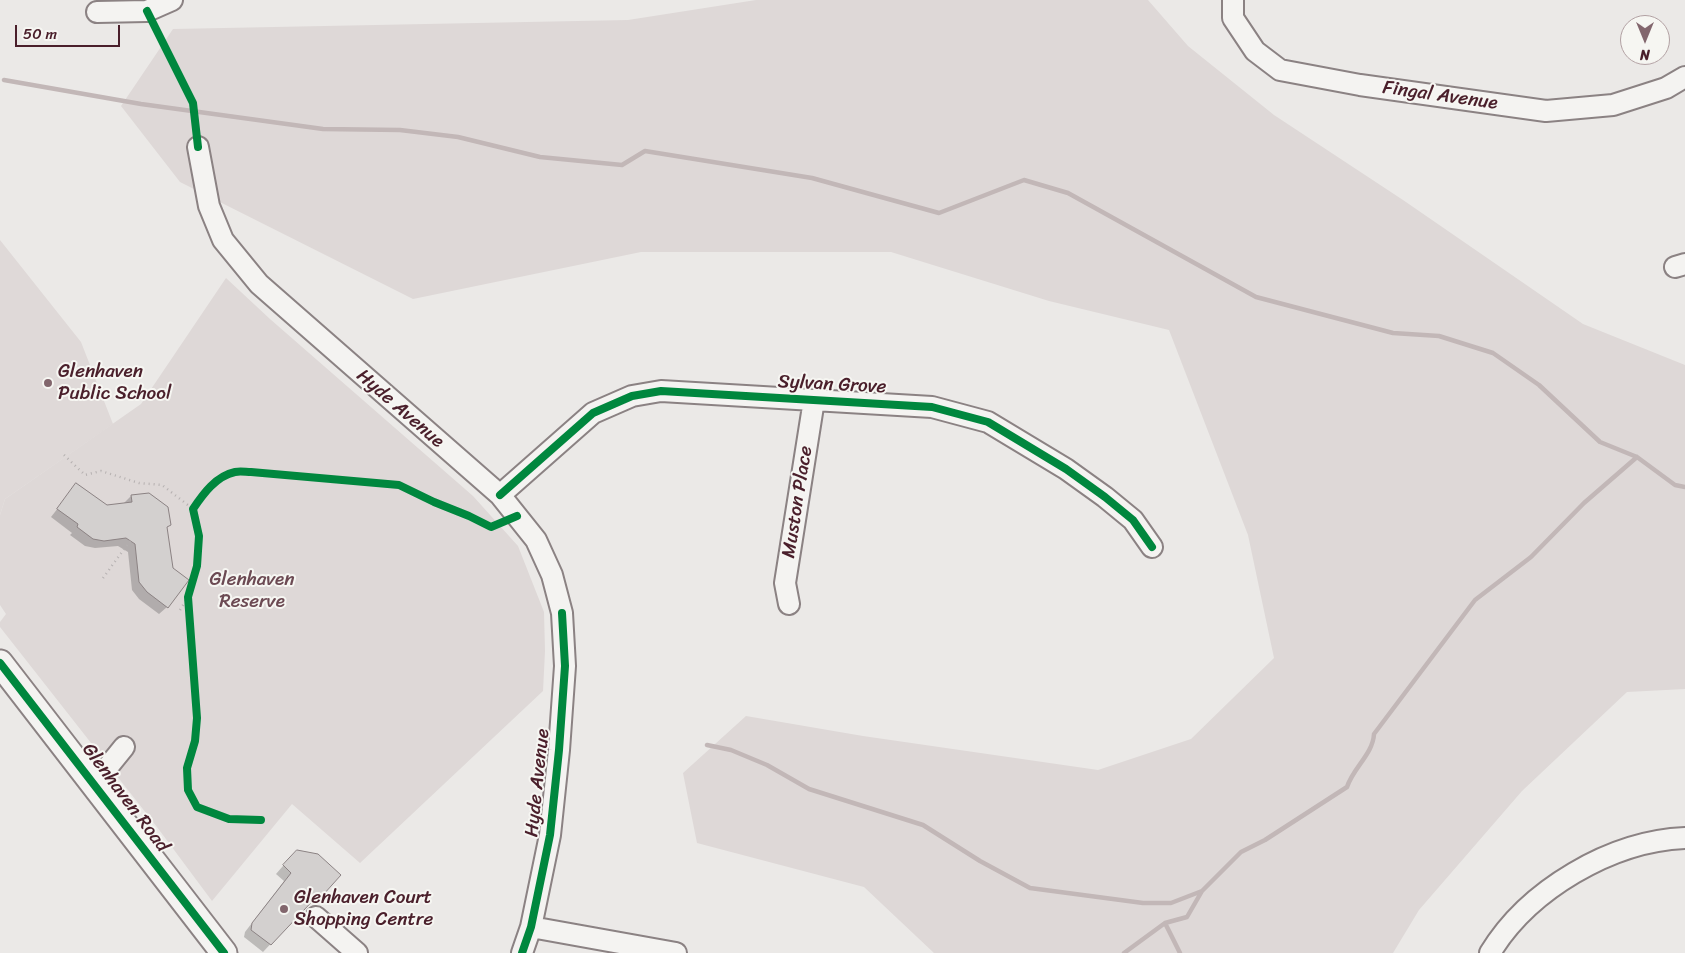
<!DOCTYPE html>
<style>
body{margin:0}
#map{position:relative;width:1685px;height:953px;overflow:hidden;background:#ebe9e7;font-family:Sriracha,sans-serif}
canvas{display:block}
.north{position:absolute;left:1620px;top:15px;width:50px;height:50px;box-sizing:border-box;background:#f6f6f2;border:1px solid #b1a0a2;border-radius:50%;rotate:180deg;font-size:14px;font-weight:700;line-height:20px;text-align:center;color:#4a1f2b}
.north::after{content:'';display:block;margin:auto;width:18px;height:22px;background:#82666d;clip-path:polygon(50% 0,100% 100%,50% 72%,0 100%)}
.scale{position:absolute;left:15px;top:25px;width:105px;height:22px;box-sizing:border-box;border:2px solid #4a1f2b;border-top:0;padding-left:6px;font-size:15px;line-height:18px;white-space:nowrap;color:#4a1f2b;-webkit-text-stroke:4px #f6f6f2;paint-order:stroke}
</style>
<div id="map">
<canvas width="1685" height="953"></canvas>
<div class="north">N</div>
<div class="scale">50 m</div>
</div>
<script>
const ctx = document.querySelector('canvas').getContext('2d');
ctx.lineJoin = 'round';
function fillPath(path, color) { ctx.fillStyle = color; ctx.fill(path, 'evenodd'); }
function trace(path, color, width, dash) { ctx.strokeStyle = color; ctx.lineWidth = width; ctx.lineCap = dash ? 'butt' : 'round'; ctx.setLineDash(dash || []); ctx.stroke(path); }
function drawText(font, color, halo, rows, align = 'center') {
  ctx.font = font + ' Sriracha,sans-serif'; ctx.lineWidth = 4; ctx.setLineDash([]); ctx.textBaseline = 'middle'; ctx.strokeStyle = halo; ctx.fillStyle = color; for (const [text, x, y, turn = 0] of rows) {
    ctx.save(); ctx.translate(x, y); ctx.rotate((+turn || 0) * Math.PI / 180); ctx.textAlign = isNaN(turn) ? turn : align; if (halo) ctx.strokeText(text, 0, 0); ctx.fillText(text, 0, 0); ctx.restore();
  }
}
const built = new Path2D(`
 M0 240 81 342 113 424 5 499 0 515Z`);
const green = new Path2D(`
 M756 0H1148L1188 46 1274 115 1403 200 1583 324 1685 365V689L1627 692 1522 791 1419 910 1393 953H934L864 887 697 843 683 773 746 716 863 736 1098 770 1191 739 1274 658 1248 535 1169 330 1049 301 891 252H641L413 299 180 182 121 106 173 29 628 20Z
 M226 278 270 319 473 496 518 546 544 612 545 651 543 691 360 863 292 804 212 901 157 827 0 627V622L6 614 0 605V515L5 499 141 404Z`);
const shadow = new Path2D(`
 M76 485 106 507 123 504 131 496 165 528 167 607 159 614 139 599 132 590 128 552 118 546 95 548 85 546 70 535 72 533 51 517Z
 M289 859 322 894 314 902 312 900 263 952 244 937 245 932 284 881 276 874Z`);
const stream = new Path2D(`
 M4 80 141 104 323 129 400 130 458 137 540 157 622 165 645 151 812 178 939 213 1024 180 1068 193 1256 297 1393 333 1439 336 1493 353 1539 385 1600 442 1637 457 1675 485 1685 487
 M707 745 731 750 767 765 809 789 923 825 980 861 1030 888 1143 903H1171L1202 891
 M1165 923 1180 953
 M1124 953 1165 923 1187 917 1202 891 1241 852 1265 840 1347 787C1353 768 1373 754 1374 734L1475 600 1531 557 1584 503 1637 457`);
const building = new Path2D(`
 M76 483 107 505 132 502 131 495 149 493 168 507 171 525 167 527 173 568 189 580 168 608 147 592 139 582 135 544 126 538 104 541 93 539 77 527 78 524 57 509Z
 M297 850 318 854 341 875 323 895 320 893 271 945 251 930 252 923 291 873 283 865Z`);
const path = new Path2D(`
 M64 455 85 475 101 471 139 483 162 485 193 509
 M103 578 130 541
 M180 610 188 597`);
const minor = new Path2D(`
 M1233 0V18L1255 51 1280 70 1360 85 1546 111 1613 105 1666 88 1685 77
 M97 12 147 11 172 0
 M198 147 209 206 223 240 259 284 500 495 536 540 552 575 562 613 565 666 559 750 550 835 531 927 522 953
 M1675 267 1685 264
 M500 495 593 413 632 396 661 391 932 407 988 422 1066 469 1105 497 1133 520 1152 547
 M789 604 785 583 814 400
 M94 784 124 747
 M316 917 357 953
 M531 927 676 953
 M1490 953C1528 890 1611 841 1685 838`);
const major = new Path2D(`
 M0 663 224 953`);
const cycleway = new Path2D(`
 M147 11 193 103 198 147
 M500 495 593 413 632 396 661 391 932 407 988 422 1066 469 1105 497 1133 520 1152 547
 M0 663 224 953
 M261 820 229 819 197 807 188 790 187 768 195 741 197 718 188 597 197 566 199 536 193 509C203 494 216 476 235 472 240 471 246 472 251 472L399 485 434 502 469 516 491 527 517 516
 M522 953 531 927 550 835 559 750 565 666 562 613`);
const markers = [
 [48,383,5,"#82666d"],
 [284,909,5,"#82666d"]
];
const streetNames = [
 ["Fingal Avenue",1440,96,8],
 ["Sylvan Grove",832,385,3],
 ["Hyde Avenue",400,409,41],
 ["Muston Place",798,502,-81],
 ["Hyde Avenue",538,783,-84],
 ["Glenhaven Road",125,798,53]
];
const poiNames = [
 ["Glenhaven",58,372],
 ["Public School",58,394],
 ["Glenhaven Court",294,898],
 ["Shopping Centre",294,920]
];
const parkNames = [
 ["Glenhaven",252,580],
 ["Reserve",252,602]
];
fillPath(built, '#dfd9d8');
fillPath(green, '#ded8d7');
fillPath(shadow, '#0003');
trace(stream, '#c2b7b7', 4.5);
fillPath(building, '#d3d0cf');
trace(building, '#8b8283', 1);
trace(minor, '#8b8283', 24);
trace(major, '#8b8283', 29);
trace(path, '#b5b0b0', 2.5, [1, 4]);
trace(minor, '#f4f3f1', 20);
trace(major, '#f4f3f1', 25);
trace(cycleway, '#00873e', 8);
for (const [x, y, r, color] of markers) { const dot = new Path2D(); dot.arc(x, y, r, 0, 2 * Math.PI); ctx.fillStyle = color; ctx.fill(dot); trace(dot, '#f6f6f2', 2); }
drawText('19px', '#4a1f2b', '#f6f6f2', streetNames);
drawText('19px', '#4a1f2b', '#f6f6f2', poiNames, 'left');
drawText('19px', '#6c4a53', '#f6f6f2', parkNames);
</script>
